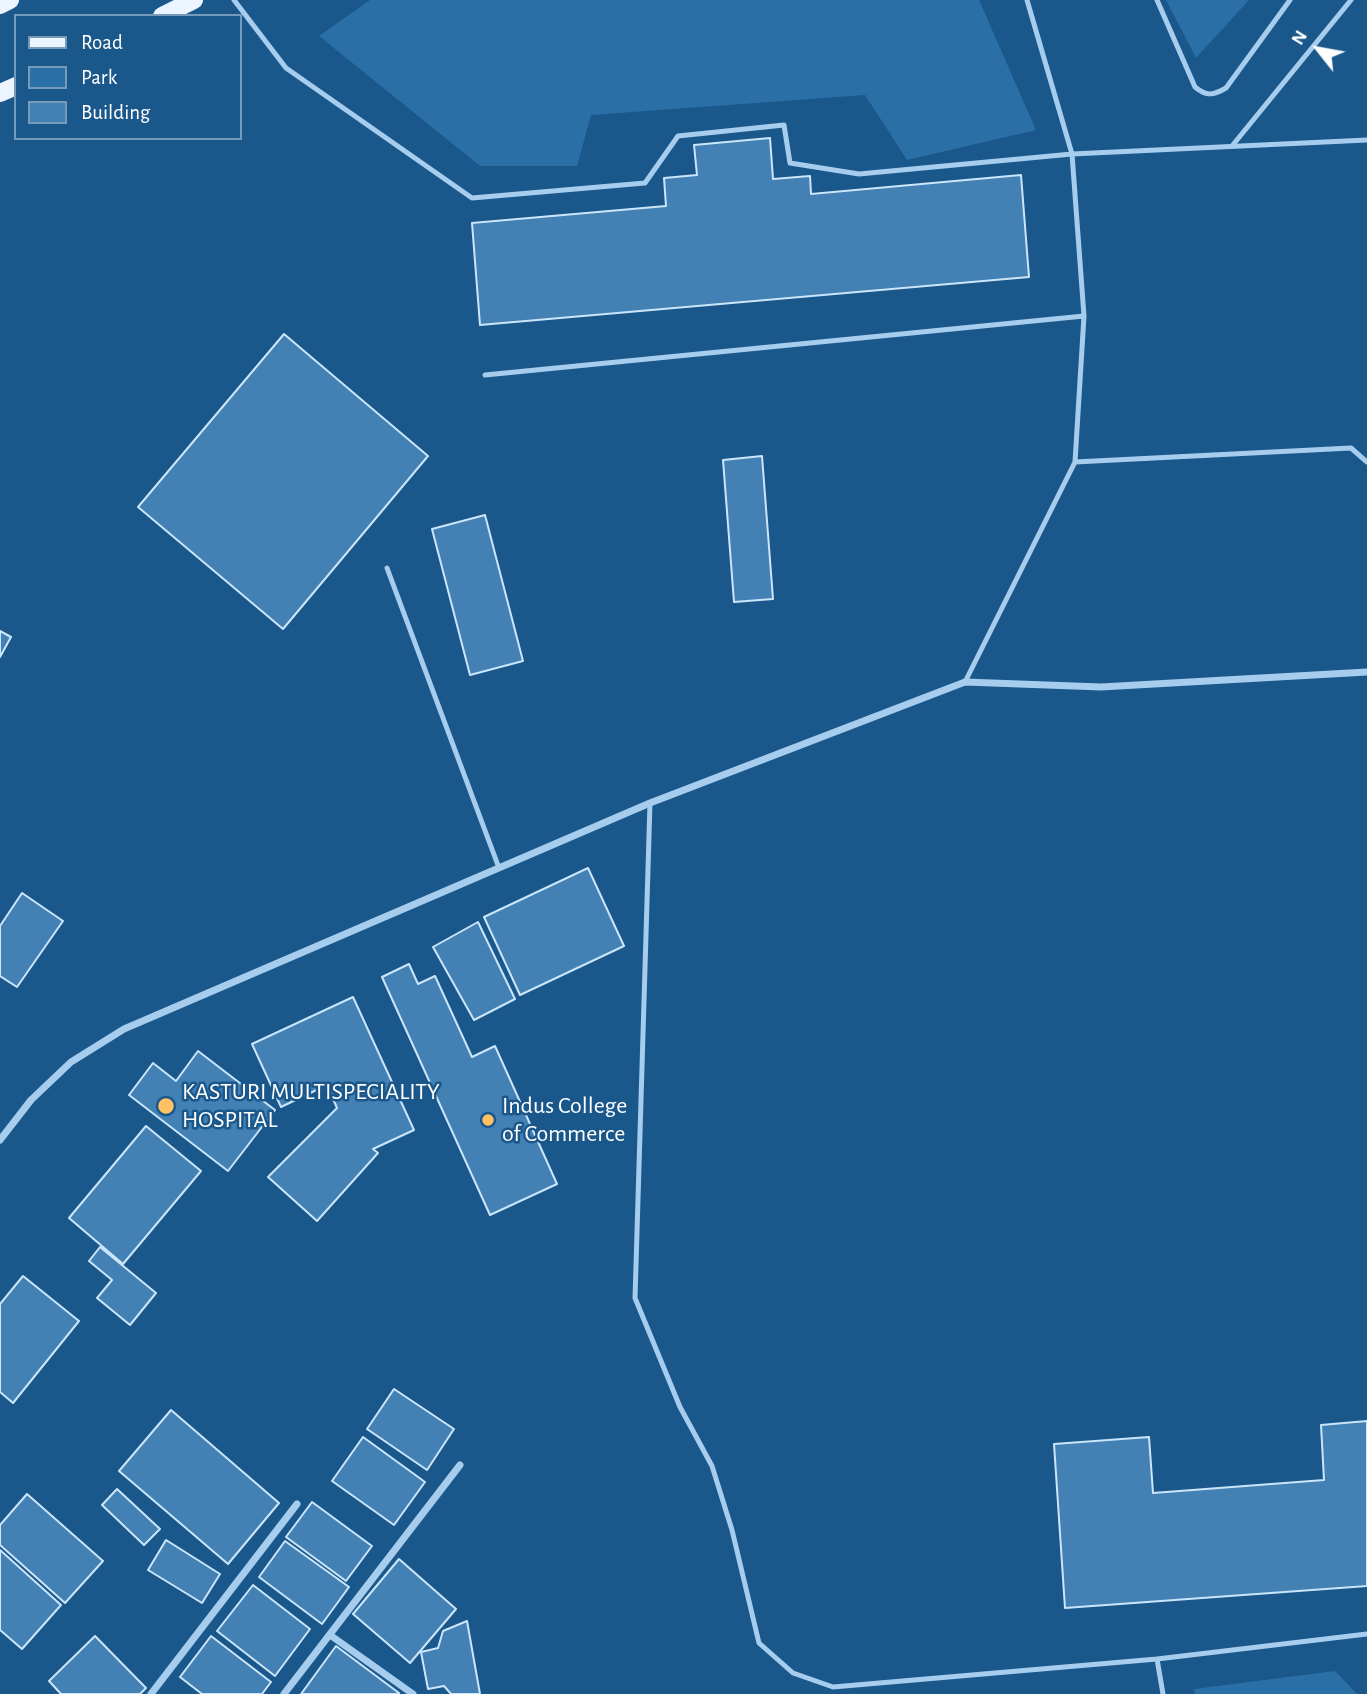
<!DOCTYPE html>
<style>
body{margin:0}
#map{position:relative;width:1367px;height:1694px;overflow:hidden;background:#1a578b;font-family:"Alegreya Sans",sans-serif}
canvas{display:block}
.legend{position:absolute;left:14px;top:14px;width:228px;height:126px;box-sizing:border-box;background:#1a578b;border:2px solid #769ab9;margin:0;padding:9px 12px;list-style:none;font-size:21px;color:#fff}
.legend li{display:flex;align-items:center;gap:14px;height:35px}
.legend b{width:35px;border:2px solid #769ab9}
.north{position:absolute;left:1283px;top:14px;width:70px;height:70px;-webkit-text-stroke:5px #1a578b;paint-order:stroke;rotate:301deg;font-size:19px;font-weight:700;line-height:28px;text-align:center;color:#fff}
.north::after{content:'';display:block;margin:auto;width:24px;height:32px;background:#fff;clip-path:polygon(50% 0,100% 100%,50% 72%,0 100%)}
</style>
<div id="map">
<canvas width="1367" height="1694"></canvas>
<ul class="legend">
<li><b style="height:9px;background:#ecf5ff"></b>Road</li>
<li><b style="height:19px;background:#2a70a7"></b>Park</li>
<li><b style="height:19px;background:#4381b4"></b>Building</li>
</ul>
<div class="north">N</div>
</div>
<script>
const ctx = document.querySelector('canvas').getContext('2d');
ctx.lineJoin = 'round';
function fillPath(path, color) { ctx.fillStyle = color; ctx.fill(path, 'evenodd'); }
function trace(path, color, width, dash) { ctx.strokeStyle = color; ctx.lineWidth = width; ctx.lineCap = dash ? 'butt' : 'round'; ctx.setLineDash(dash || []); ctx.stroke(path); }
function drawText(font, color, halo, rows, align = 'center') {
  ctx.font = font + ' "Alegreya Sans",sans-serif'; ctx.lineWidth = 5; ctx.setLineDash([]); ctx.textBaseline = 'middle'; ctx.strokeStyle = halo; ctx.fillStyle = color; for (const [text, x, y, turn = 0] of rows) {
    ctx.save(); ctx.translate(x, y); ctx.rotate((+turn || 0) * Math.PI / 180); ctx.textAlign = isNaN(turn) ? turn : align; if (halo) ctx.strokeText(text, 0, 0); ctx.fillText(text, 0, 0); ctx.restore();
  }
}
const green = new Path2D(`
 M370 0H979L1036 130 907 160 865 95 591 115 577 166H480L319 36Z
 M1166 0H1249L1196 58Z
 M1335 1671 1357 1694H1195L1194 1689Z`);
const building = new Path2D(`
 M770 138 773 179 810 176 811 194 1021 175 1029 277 480 325 472 223 666 206 664 178 697 175 694 145Z
 M284 334 428 456 283 629 138 507Z
 M762 456 773 599 734 602 723 460Z
 M485 515 523 661 470 675 432 529Z
 M0 631 11 637 0 657Z
 M588 868 624 946 520 995 484 917Z
 M22 893 63 921 17 987 0 976V926Z
 M478 922 515 999 474 1020 433 947Z
 M409 964 418 984 435 976 472 1057 495 1046 557 1184 490 1215 382 977Z
 M353 997 414 1130 373 1149 378 1153 317 1221 268 1177 337 1108 327 1085 281 1107 252 1044Z
 M198 1051 275 1110 228 1171 129 1095 153 1063 176 1081Z
 M146 1126 201 1171 123 1264 69 1218Z
 M100 1247 156 1293 130 1325 97 1298 112 1280 89 1261Z
 M23 1276 79 1321 13 1403 0 1392V1304Z
 M394 1389 454 1429 427 1470 367 1429Z
 M171 1410 279 1503 228 1564 119 1471Z
 M1367 1421V1586L1065 1608 1054 1444 1149 1437 1153 1493 1324 1480 1321 1425Z
 M363 1437 425 1482 394 1525 332 1481Z
 M117 1489 160 1529 144 1545 102 1505Z
 M27 1494 103 1561 65 1603 0 1545V1525Z
 M312 1502 372 1546 346 1581 286 1537Z
 M166 1540 220 1574 202 1603 148 1570Z
 M285 1541 349 1587 322 1624 259 1577Z
 M0 1550 61 1605 22 1649 0 1630Z
 M399 1559 456 1609 410 1663 353 1614Z
 M253 1585 310 1629 275 1676 217 1631Z
 M467 1621 480 1694H451L444 1686 428 1689 421 1652 438 1648 443 1631Z
 M95 1636 146 1688 140 1694H61L49 1681Z
 M211 1636 271 1682 262 1694H202L180 1677Z
 M336 1646 399 1693V1694H301Z`);
const lane = new Path2D(`
 M234 0 286 68 472 198 645 183 678 136 784 125 790 163 859 174 1072 154 1367 140
 M1157 0 1195 87C1207 97 1214 95 1226 88L1290 0
 M1232 146 1351 0
 M485 375 1084 316
 M1075 462 1351 448 1367 462
 M387 568 499 868
 M965 682 1075 462 1084 316 1072 154 1027 0
 M650 803 635 1298 680 1407 712 1466 732 1530 759 1643 793 1673 833 1687 1157 1659 1367 1634
 M1157 1659 1163 1694`);
const street = new Path2D(`
 M0 1140 31 1100 71 1062 124 1029 650 803 965 682 1101 687 1367 672
 M330 1635 413 1694
 M151 1694 297 1504
 M284 1694 460 1465`);
const primary = new Path2D(`
 M0 5 10 0
 M162 16 194 0
 M0 93 16 86`);
const markers = [
 [166,1106,9,"#ffc162"],
 [488,1120,7,"#ffc162"]
];
const poiNames = [
 ["KASTURI MULTISPECIALITY",182,1092],
 ["HOSPITAL",182,1120],
 ["Indus College",502,1106],
 ["of Commerce",502,1134]
];
fillPath(green, '#2a70a7');
fillPath(building, '#4381b4');
trace(building, '#cbe5fa', 2);
trace(lane, '#a6cded', 5);
trace(street, '#a6cded', 7);
trace(primary, '#ecf5ff', 18);
for (const [x, y, r, color] of markers) { const dot = new Path2D(); dot.arc(x, y, r, 0, 2 * Math.PI); ctx.fillStyle = color; ctx.fill(dot); trace(dot, '#1a578b', 2.5); }
drawText('24px', '#fff', '#1a578b', poiNames, 'left');
</script>
